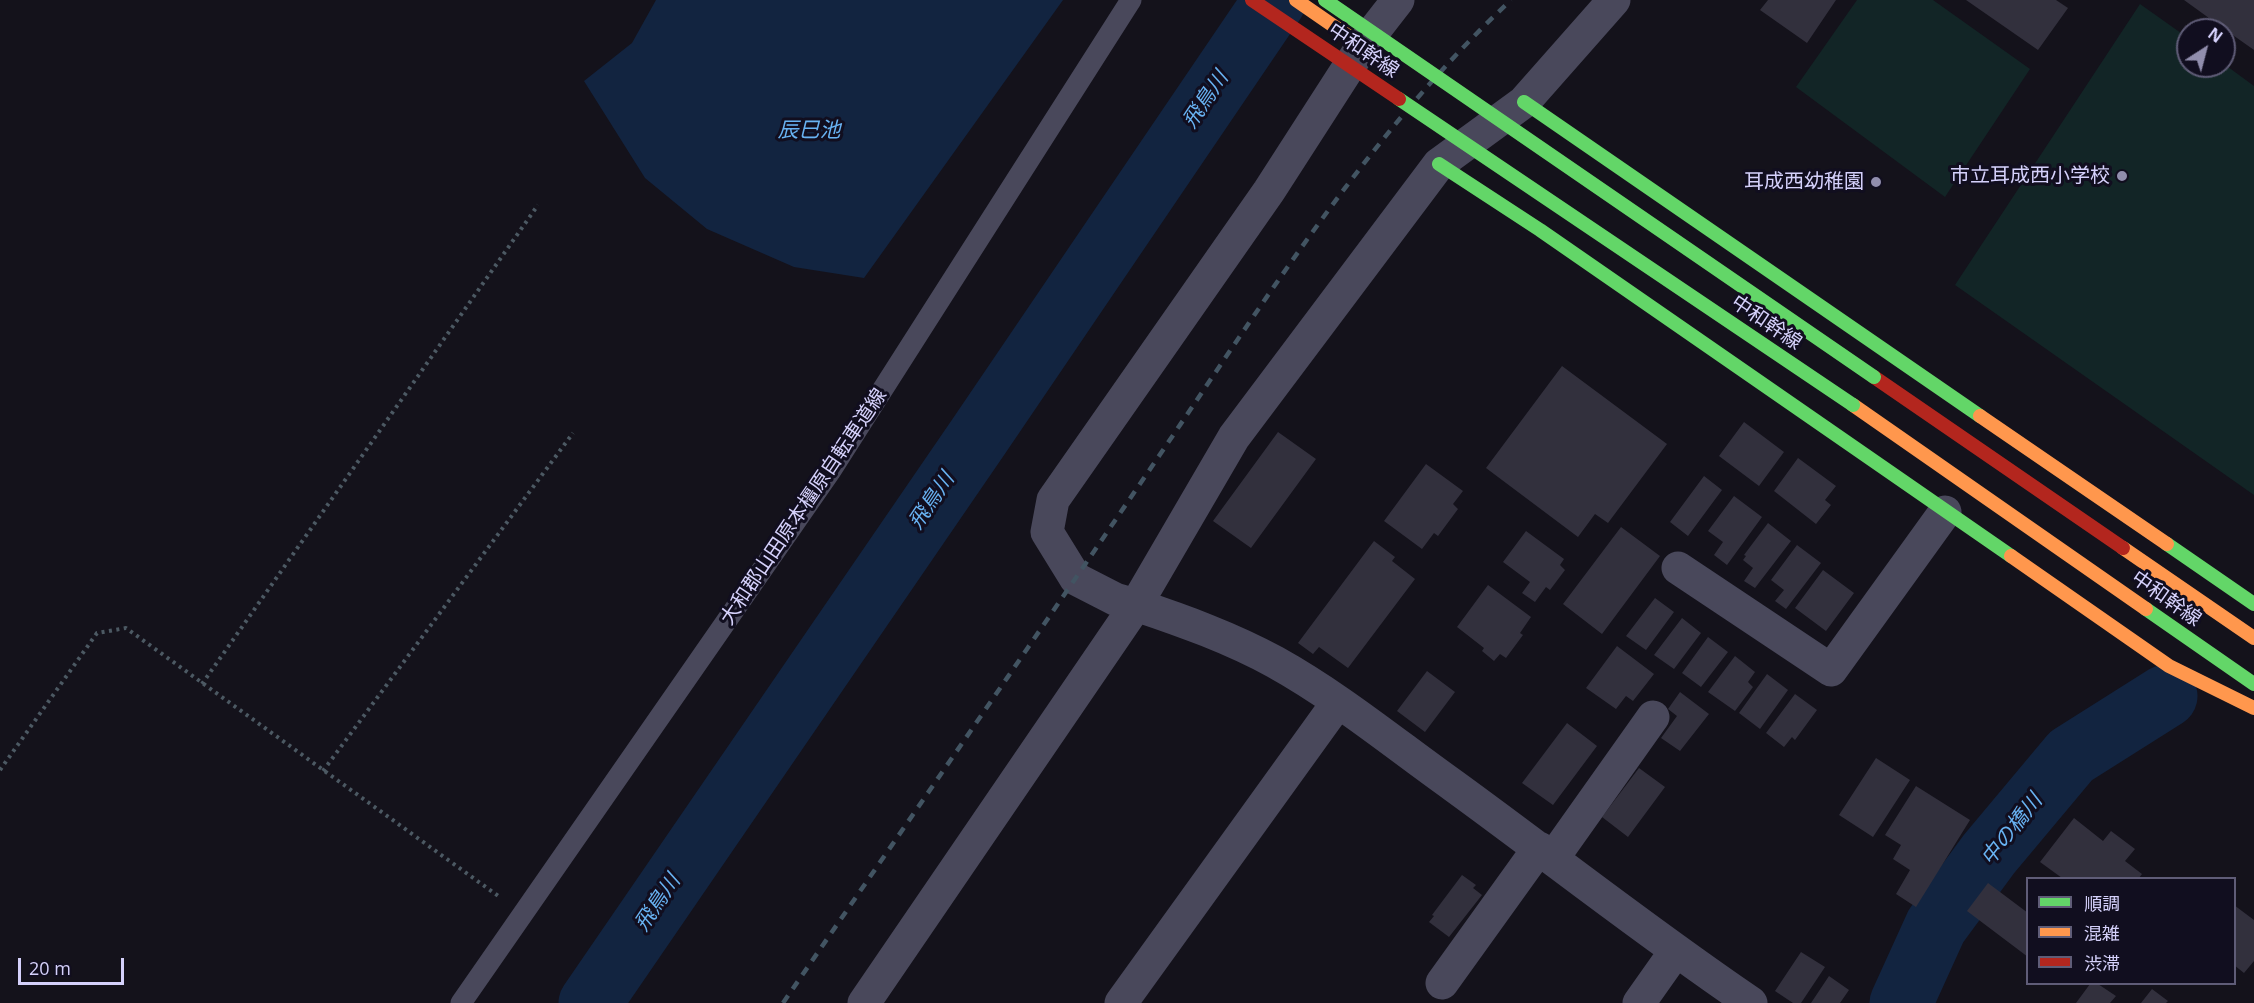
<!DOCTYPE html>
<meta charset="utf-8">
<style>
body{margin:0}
#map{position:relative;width:2254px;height:1003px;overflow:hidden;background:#14121b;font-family:"Open Sans","Noto Sans JP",sans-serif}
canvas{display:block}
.legend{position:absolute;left:2026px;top:877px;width:210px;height:108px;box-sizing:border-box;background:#110e1f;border:2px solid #5f5c77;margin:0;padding:8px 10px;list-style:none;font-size:18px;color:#d5d1fb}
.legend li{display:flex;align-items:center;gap:12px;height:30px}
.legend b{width:30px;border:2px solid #5f5c77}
.north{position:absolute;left:2176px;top:18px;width:60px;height:60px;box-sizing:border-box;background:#110e1f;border:2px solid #5f5c77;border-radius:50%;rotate:36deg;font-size:16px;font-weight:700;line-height:24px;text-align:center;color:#d5d1fb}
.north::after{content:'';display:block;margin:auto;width:21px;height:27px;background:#918ead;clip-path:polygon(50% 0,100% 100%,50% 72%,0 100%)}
.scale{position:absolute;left:18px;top:958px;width:106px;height:27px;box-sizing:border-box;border:3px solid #d5d1fb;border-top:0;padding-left:8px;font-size:18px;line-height:21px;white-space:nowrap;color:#d5d1fb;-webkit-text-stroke:4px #110e1f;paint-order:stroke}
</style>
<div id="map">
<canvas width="2254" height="1003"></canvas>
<ul class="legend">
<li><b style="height:8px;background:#63d668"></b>順調</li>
<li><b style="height:8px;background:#ff974d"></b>混雑</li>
<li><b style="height:8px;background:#b3261e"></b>渋滞</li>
</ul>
<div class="north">N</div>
<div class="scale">20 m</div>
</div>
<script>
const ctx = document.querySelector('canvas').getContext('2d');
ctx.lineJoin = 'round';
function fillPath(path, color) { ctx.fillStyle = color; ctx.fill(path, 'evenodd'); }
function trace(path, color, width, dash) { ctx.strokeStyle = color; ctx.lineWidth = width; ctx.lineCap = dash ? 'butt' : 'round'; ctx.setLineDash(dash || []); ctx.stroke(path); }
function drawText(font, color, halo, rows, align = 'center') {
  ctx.font = font + ' "Open Sans","Noto Sans JP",sans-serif'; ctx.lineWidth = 6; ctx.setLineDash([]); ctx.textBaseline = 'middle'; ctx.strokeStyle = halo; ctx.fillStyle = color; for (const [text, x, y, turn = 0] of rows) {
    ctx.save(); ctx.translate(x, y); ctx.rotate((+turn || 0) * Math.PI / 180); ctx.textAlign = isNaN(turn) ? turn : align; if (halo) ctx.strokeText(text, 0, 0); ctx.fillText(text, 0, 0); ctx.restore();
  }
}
const green = new Path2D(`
 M1857 0H1933L2030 69 1945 197 1796 87Z
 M2140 4 2188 38V66H2224V64L2254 86V495L1955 285Z`);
const water = new Path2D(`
 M656 0H1063L864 278 794 267 707 229 645 178 584 81 632 43Z`);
const river = new Path2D(`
 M590 1003 979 436 1275 0
 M1901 1003 1936 926 1989 854 2071 756 2166 696`);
const building = new Path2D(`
 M1768 0H1836L1807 43 1760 10Z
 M1966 0H2056L2068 8 2038 50Z
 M2184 0H2254V50L2220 26Z
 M1562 366 1667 444 1608 523 1595 514 1578 537 1486 468Z
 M1744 422 1784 452 1759 486 1719 456Z
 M1278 432 1316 459 1251 548 1213 521Z
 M1798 458 1836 486 1825 500 1831 505 1816 524 1774 491Z
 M1426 464 1463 491 1453 504 1458 509 1438 536 1434 533 1422 549 1384 521Z
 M1704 476 1722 490 1688 536 1670 522Z
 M1734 496 1762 517 1727 565 1714 555 1723 542 1708 531Z
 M1768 523 1791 541 1755 588 1744 581 1753 568 1743 560 1746 556 1744 555Z
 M1621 527 1660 556 1602 634 1563 604Z
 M1526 531 1564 559 1560 565 1565 570 1550 590 1546 587 1535 602 1522 593 1530 582 1503 562Z
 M1374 541 1395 557 1392 561 1415 579 1348 668 1319 647 1313 654 1298 643Z
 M1797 545 1821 563 1786 609 1775 601 1784 590 1771 580Z
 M1823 570 1854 593 1826 631 1795 608Z
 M1488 585 1531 617 1520 633 1523 635 1506 658 1500 654 1494 661 1482 651 1484 648 1457 627Z
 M1655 598 1674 612 1646 650 1626 636Z
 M1682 618 1701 633 1674 669 1654 655Z
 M1708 637 1728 652 1701 687 1682 673Z
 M1617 646 1654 674 1633 701 1626 696 1616 709 1586 688Z
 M1735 656 1755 672 1748 682 1753 687 1735 711 1708 692Z
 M1427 671 1455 692 1425 732 1397 711Z
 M1767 674 1788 690 1760 729 1739 713Z
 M1680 692 1709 714 1680 751 1661 738 1677 716 1668 709Z
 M1795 694 1817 710 1795 740 1792 737 1784 747 1766 733Z
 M1567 723 1597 746 1553 805 1522 783Z
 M1876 758 1910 780 1873 837 1839 815Z
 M1639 768 1665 787 1628 837 1602 817Z
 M1916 786 1970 820 1916 907 1896 894 1910 870 1893 859 1901 845 1885 835Z
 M2074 818 2103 841 2111 831 2135 849 2125 861 2142 874 2139 878H2062L2040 862Z
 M1462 875 1476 885 1473 888 1482 895 1449 937 1429 922 1434 916 1432 915Z
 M1988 883 2028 913V957L1967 911Z
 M2234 905 2254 920V961L2244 973 2234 965Z
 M1801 952 1825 967 1801 1003H1793L1775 991Z
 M1829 976 1849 990 1840 1003H1811Z
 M2090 984H2098L2116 996 2110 1003H2076Z
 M2152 989 2168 1001 2166 1003H2141Z`);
const path = new Path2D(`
 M202 684 538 205
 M0 770 97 633 126 628 501 898
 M323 771 573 433`);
const lane = new Path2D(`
 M461 1003 830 472 1131 0`);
const street = new Path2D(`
 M1614 0 1524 102 1439 164 1234 437 1136 605C1184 621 1231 638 1275 662 1338 697 1395 744 1454 786 1553 858 1649 934 1751 1003
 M1678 568 1831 670 1945 512
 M1553 858 1653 717
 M1442 983 1539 848
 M864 1003 1136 605 1115 599 1076 579 1047 532 1053 500 1269 191 1363 45 1398 0
 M1121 1003 1338 702
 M1639 1003 1675 952`);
const fast = new Path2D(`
 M1524 102 1980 416
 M1439 164 1540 230 2011 556
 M2167 544 2254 604
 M2146 609 2254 684`);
const slow = new Path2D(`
 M1296 0 1351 38
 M1853 405 2146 609
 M1980 416 2167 544
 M2123 548 2254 638
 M2011 556 2169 666 2254 708`);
const jam = new Path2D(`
 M1874 377 2123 548`);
const rail = new Path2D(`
 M783 1003C909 820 1036 637 1161 453 1268 296 1371 131 1511 0`);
const fastBridge = new Path2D(`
 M1325 0 1874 377
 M1399 99 1853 405`);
const jamBridge = new Path2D(`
 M1252 0 1399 99`);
const markers = [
 [2122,176,6,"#918ead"],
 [1876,182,6,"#918ead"]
];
const streetNames = [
 ["中和幹線",1363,51,34],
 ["中和幹線",1766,323,34],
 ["大和郡山田原本橿原自転車道線",804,507,-56],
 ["中和幹線",2166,599,35]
];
const poiNames = [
 ["市立耳成西小学校",2110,176],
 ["耳成西幼稚園",1864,182]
];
const waterNames = [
 ["飛鳥川",1206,100,-56],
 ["辰巳池",809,131],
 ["飛鳥川",932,501,-56],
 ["中の橋川",2012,830,-52],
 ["飛鳥川",658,903,-56]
];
fillPath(green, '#122526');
fillPath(water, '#122440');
trace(river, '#122440', 63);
fillPath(building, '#32303d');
trace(path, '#4c5963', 4, [3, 4.5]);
trace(lane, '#49485b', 21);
trace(street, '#49485b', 33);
trace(fast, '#63d668', 14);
trace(slow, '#ff974d', 14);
trace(jam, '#b3261e', 14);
trace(rail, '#425462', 4.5, [9, 8]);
trace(fastBridge, '#63d668', 14);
trace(jamBridge, '#b3261e', 14);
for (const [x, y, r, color] of markers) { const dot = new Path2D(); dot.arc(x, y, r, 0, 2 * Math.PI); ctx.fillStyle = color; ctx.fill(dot); trace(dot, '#110e1f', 2); }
drawText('20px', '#d5d1fb', '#110e1f', streetNames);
drawText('20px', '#d5d1fb', '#110e1f', poiNames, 'right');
drawText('italic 21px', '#68b2f2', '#110e1f', waterNames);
</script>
